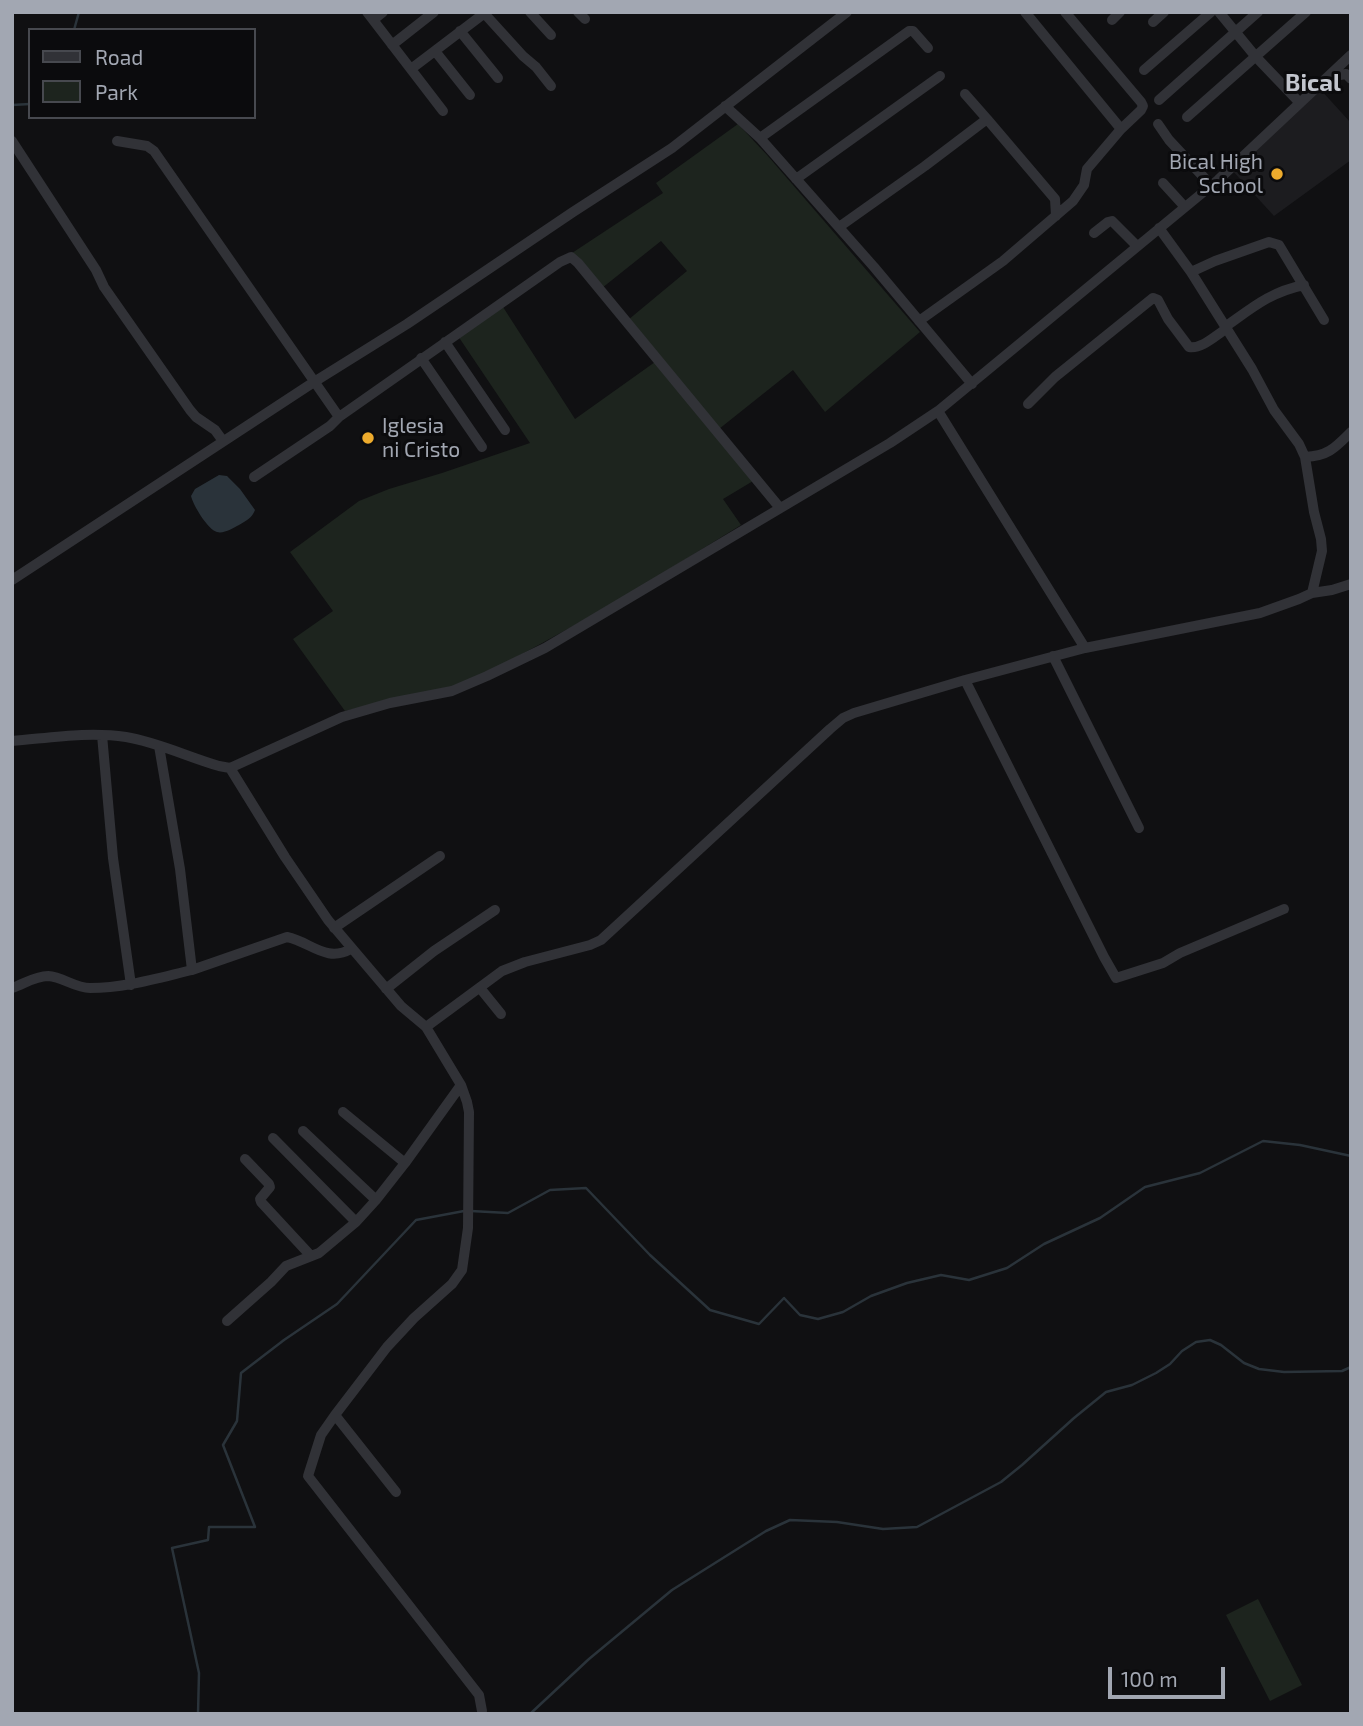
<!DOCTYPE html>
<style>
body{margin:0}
#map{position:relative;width:1363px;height:1726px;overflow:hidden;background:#101012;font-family:"Exo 2",sans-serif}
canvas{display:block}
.frame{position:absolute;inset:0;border:14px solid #a2a7b2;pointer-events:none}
.legend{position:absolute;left:28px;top:28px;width:228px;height:91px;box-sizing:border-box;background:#0b0b0d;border:2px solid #47494f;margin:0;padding:9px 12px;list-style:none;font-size:21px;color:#a2a7b2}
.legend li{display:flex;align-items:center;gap:14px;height:35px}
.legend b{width:35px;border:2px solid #47494f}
.scale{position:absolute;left:1108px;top:1667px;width:117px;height:32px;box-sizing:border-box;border:4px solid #a2a7b2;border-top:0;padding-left:9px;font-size:21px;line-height:24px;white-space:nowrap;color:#a2a7b2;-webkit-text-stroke:5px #0b0b0d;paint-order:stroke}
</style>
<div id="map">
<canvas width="1363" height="1726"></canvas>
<div class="frame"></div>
<ul class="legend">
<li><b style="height:9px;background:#313237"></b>Road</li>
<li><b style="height:19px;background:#1d241e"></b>Park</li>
</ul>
<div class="scale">100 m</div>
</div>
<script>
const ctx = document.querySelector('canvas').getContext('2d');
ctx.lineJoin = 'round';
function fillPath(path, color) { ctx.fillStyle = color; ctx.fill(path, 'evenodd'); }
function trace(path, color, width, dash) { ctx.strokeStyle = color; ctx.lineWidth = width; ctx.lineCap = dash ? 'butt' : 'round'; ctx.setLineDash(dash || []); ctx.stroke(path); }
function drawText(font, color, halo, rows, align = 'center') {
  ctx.font = font + ' "Exo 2",sans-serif'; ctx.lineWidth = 6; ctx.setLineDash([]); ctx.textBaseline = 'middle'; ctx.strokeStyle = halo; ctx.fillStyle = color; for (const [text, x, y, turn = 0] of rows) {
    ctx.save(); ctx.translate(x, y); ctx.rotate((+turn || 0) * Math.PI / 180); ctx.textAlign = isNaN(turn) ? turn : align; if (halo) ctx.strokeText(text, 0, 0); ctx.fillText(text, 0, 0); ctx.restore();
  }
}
const built = new Path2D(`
 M1320 89 1351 123V160L1274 216 1231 169Z`);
const green = new Path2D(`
 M738 124 767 155 920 332 825 412 793 370 719 429 628 320 687 271 661 241 602 288 572 253 663 193 656 183Z
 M503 307 575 419 655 362 753 481 723 499 741 525 613 604 484 675 459 685 345 711 293 639 333 611 290 552 359 501 389 489 442 473 530 443 458 336Z
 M1258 1599 1302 1685 1270 1701 1226 1615Z`);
const water = new Path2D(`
 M219 475 227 476 240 489 255 510C252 518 246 521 239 525 233 528 224 534 217 532 208 530 193 505 191 496L195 489Z`);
const stream = new Path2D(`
 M74 30 79 12
 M12 105 30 104
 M471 1211 508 1213 550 1190 586 1188 650 1255 710 1310 759 1324 784 1298 800 1315 818 1319 843 1312 871 1296 907 1283 941 1275 969 1280 1007 1268 1044 1244 1100 1218 1145 1187 1200 1173 1263 1141 1300 1145 1351 1156
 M198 1714 199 1673 172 1548 208 1540 209 1527H255L223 1445 237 1421 241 1373 284 1340 337 1304 416 1220 464 1211
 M530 1714 589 1659 672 1590 766 1531 790 1520 837 1522 883 1529 917 1527 1001 1482 1022 1465 1074 1418 1106 1392 1132 1385 1156 1373 1170 1364 1182 1351 1196 1342 1210 1340 1221 1345 1244 1363 1259 1369 1284 1372 1342 1371 1351 1367`);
const minor = new Path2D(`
 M367 12 443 111
 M483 12 523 56 536 67 551 86
 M530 12 551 35
 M578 12 585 19
 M1025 12 1121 129
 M1219 12 1256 57 1300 103
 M373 20 383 12
 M1112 20 1120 12
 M1153 22 1164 12
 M460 31 498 78
 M392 45 434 12
 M435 51 470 95
 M411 69 486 12
 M1144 70 1211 12
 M1335 70 1340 75 1346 74 1351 79
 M965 94 987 119
 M1159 100 1258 12
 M725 106 760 138 874 267 972 384
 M1187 117 1306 12
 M1158 124 1169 140 1211 185
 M760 138 909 31H913L928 48
 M12 141 96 270 104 287 190 410 196 417 215 430 223 441
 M117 141 147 146 154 151 339 417 560 262 571 257 578 263 780 508
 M796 179 940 76
 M1163 183 1184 206
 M839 227 925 166 987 119 1055 199 1056 216
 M1159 228 1191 272 1252 369 1274 410 1299 444 1305 457 1314 512 1321 539 1322 551 1312 593
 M1094 233 1108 222 1112 221 1137 246
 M1191 272 1215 261 1269 242 1279 245 1324 320
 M919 321 1003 261 1073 201 1084 185 1087 169 1121 129 1141 110 1143 106 1141 102 1065 12
 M1225 327C1252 308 1270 292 1304 285
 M445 342 505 430
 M421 358 482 447
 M1028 404 1055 377 1153 298 1158 300 1168 319 1189 347C1202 349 1215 336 1226 329
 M938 411 1085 648
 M1305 457C1328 456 1335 448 1351 432
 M254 477 330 426 339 417
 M12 580 314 382 407 324 573 212 672 148 847 12
 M1053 656 1139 828
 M965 680 1104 957 1116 978 1163 963 1180 953 1284 909
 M102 735 113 858 131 985
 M12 741C49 738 88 731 126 737 157 742 188 757 219 766L230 768 342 717 390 703 452 691 487 676 545 648 890 443 938 411 1218 180 1351 55
 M159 746 180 869 192 970 287 937C311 942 326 963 351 949
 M230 768 285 857 328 920 401 1006 426 1027 461 1085 467 1102 469 1112 468 1228 462 1270 452 1284 414 1318 387 1347 335 1415 321 1435 308 1476 479 1695 482 1711
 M334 928 440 856
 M12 988C24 984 35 976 48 976 63 977 75 988 90 988 125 988 158 978 192 970
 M480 988 501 1014
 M386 989 434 951 495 910
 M426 1027 502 971 525 962 590 945 601 940 830 729 843 718 854 713 965 680 1085 648 1260 613 1299 599 1312 593 1332 590 1351 584
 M343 1112 405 1163
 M303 1131 376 1200
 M273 1138 356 1222
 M245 1159 269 1184 270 1187 260 1199 261 1202 311 1256
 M227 1321 271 1282 286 1266 319 1253 356 1222 376 1200 405 1163 461 1085
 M335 1415 396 1492`);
const markers = [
 [1277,174,7,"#edab2d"],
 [368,438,7,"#edab2d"]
];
const poiNames = [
 ["Bical High",1263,162],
 ["School",1263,186],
 ["Iglesia",382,426,"left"],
 ["ni Cristo",382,450,"left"]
];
const quarterNames = [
 ["Bical",1313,83]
];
fillPath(built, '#1c1c1f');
fillPath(green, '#1d241e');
fillPath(water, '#2a333a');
trace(stream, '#2a333a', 2.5);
trace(minor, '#313237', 10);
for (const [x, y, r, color] of markers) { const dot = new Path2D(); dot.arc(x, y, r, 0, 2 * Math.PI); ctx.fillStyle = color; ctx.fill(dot); trace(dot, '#0b0b0d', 2.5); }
drawText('21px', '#a2a7b2', '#0b0b0d', poiNames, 'right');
drawText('bold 24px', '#c3c6ce', '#0b0b0d', quarterNames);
</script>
